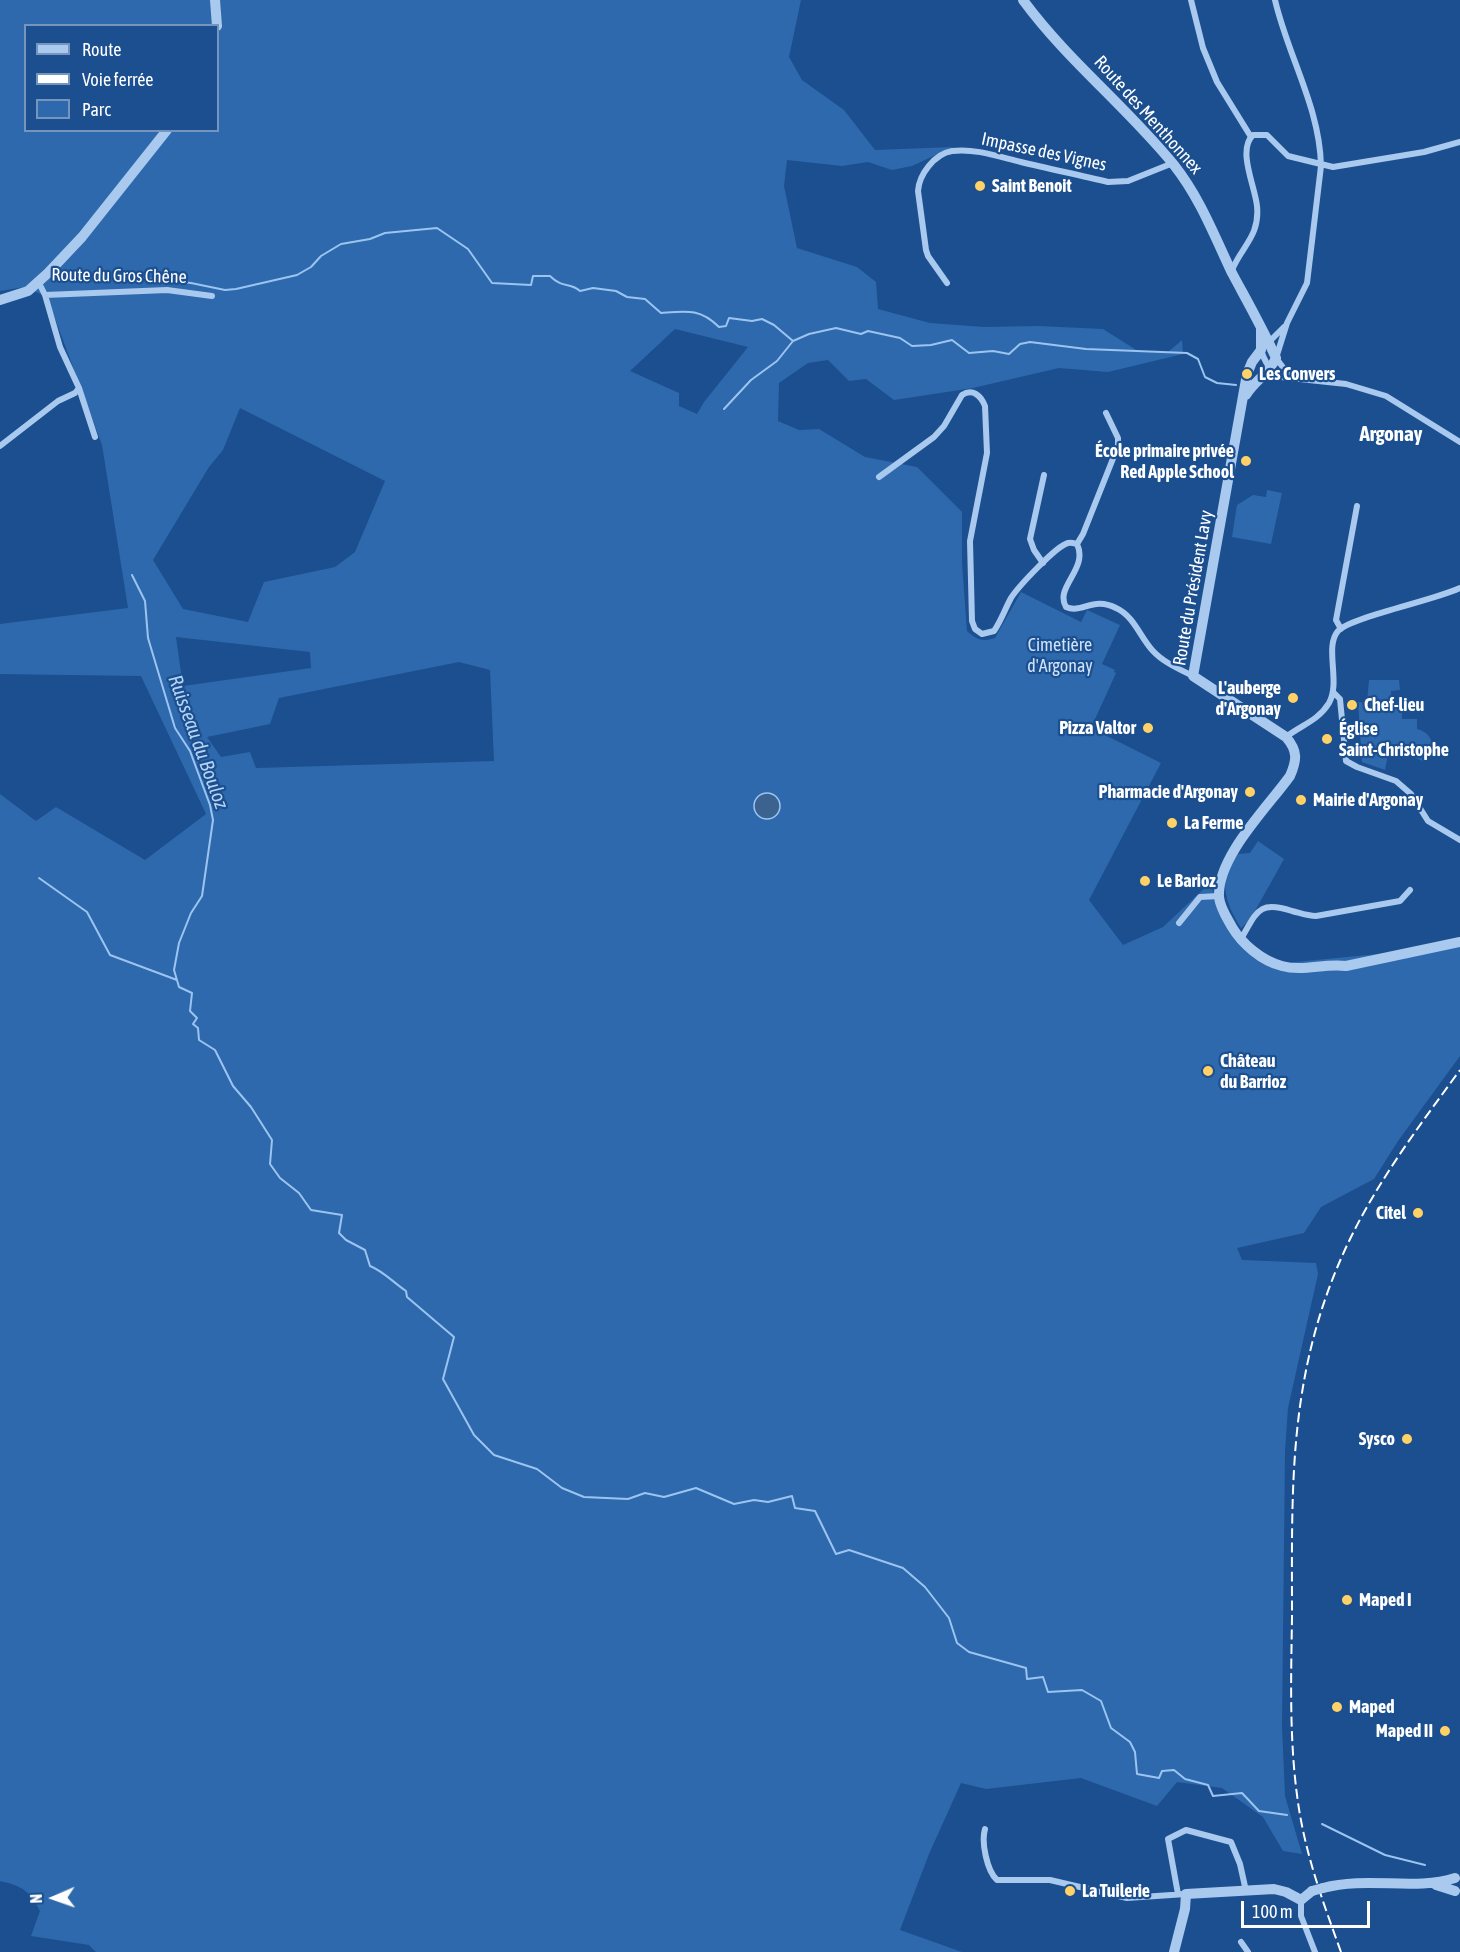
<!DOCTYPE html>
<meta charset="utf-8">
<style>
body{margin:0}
#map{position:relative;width:1460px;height:1952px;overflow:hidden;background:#1b4f8f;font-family:"Asap Condensed",sans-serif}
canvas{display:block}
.legend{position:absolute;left:24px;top:24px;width:195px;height:108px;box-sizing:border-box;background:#1b4f8f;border:2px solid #7695bc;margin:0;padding:8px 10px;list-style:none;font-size:18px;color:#fff}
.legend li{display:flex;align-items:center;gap:12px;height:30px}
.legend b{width:30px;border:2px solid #7695bc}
.north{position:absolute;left:24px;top:1868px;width:60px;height:60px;-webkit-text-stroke:4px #1b4f8f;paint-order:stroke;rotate:268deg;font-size:16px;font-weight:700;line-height:24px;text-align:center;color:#fff}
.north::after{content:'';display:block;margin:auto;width:21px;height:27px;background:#fff;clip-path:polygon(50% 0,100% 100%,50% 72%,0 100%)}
.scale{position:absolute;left:1241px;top:1901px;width:129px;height:27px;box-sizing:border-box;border:3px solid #fff;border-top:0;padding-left:8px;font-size:18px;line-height:21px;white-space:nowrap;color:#fff;-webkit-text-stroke:4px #1b4f8f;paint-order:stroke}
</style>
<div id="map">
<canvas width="1460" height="1952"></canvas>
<ul class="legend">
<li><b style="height:8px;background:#a9c9ee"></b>Route</li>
<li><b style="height:8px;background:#fff"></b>Voie ferrée</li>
<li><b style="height:16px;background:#2e69ad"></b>Parc</li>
</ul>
<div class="north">N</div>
<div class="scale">100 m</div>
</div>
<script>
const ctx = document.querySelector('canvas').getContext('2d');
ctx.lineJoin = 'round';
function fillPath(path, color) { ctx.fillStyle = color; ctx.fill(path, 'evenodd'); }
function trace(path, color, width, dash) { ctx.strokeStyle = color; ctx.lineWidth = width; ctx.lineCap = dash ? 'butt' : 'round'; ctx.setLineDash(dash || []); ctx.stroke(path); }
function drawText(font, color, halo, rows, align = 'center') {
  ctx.font = font + ' "Asap Condensed",sans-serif'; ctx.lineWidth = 4.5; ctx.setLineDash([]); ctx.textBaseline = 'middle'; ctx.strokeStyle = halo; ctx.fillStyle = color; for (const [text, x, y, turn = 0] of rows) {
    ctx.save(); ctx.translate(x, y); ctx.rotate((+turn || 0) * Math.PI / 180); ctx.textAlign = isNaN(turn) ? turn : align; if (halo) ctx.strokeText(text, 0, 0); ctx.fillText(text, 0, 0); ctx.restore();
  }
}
const green = new Path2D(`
 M0 0H801L789 57 802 80 844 110 875 150 953 147 912 166 892 170 868 162 842 166 787 160 784 186 797 248 857 267 876 282 878 309 930 323 984 327 1038 326 1103 329 1138 351 1168 352 1182 340 1183 354 1108 372 1059 368 973 388 894 400 866 379 849 381 828 360 808 363 779 383 778 421 799 430 819 429 865 457 917 467 962 512V563L967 631C977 640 982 642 995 638L1021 592 1081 622 1087 610 1120 625 1102 664 1115 670 1114 672 1116 673 1091 728 1161 763 1089 900 1123 945 1163 927 1210 883 1221 912 1231 930 1275 964 1460 946V1056L1398 1141 1374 1179 1321 1207 1304 1233 1237 1248 1242 1260 1316 1263 1318 1274 1288 1408 1285 1451 1282 1726 1285 1796 1302 1854 1283 1851 1263 1817 1222 1788 1177 1782 1157 1806 1081 1778 986 1789 961 1783 929 1854 900 1930 962 1952H96L89 1945 31 1936 40 1911C29 1890 22 1886 0 1881V794L36 821 56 807 145 860 206 814 141 676 0 674V624L128 608 102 445 47 297 25 287 0 291ZM26 26H218V130H26ZM675 329 748 347 704 402 697 414 679 406V393L630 371ZM240 408 385 481 355 552 335 567 264 582 248 622 183 609 153 560 209 467 223 450ZM176 637 310 652 311 668 183 686ZM459 662 490 670 494 761 256 768 250 752 221 757 207 737 270 724 279 698Z
 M1267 490 1282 493 1271 544 1232 537 1237 505 1253 495 1266 497Z
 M1369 680H1399L1400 690 1391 691 1392 707H1402V719H1417V729C1435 734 1436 750 1424 762L1390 745 1385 770 1362 762 1358 702 1367 703Z
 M1258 841 1284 859 1250 920 1241 928C1225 902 1217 880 1238 854L1250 853Z`);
const water = new Path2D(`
 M754 806a13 13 0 1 1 26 0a13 13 0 1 1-26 0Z`);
const stream = new Path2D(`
 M132 277 191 283 225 290 236 289 297 275 311 267 321 256 341 244 370 239 385 233 437 228 468 249 492 283 531 285 533 276H550C563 289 570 282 580 291L593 288 616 291 627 297 645 299 661 313C686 311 700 308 719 327L726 326 729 318 752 321 762 319 774 325 793 341 809 334 836 328 861 334 868 331 900 338 912 346 931 345 952 340 969 353 993 351 1009 354 1020 344 1030 342 1086 349 1187 353 1198 359 1205 377 1217 383 1236 385
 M724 409 751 380 777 361 793 341
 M132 575 145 601 148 638 175 728 190 751 210 805 213 820 202 896 191 913 179 943 174 970 179 987 192 993 190 1011 197 1018 193 1024 198 1028 199 1040 215 1050 233 1086 251 1107 272 1140 270 1164 280 1178 299 1193 311 1210 342 1215 339 1233 346 1240 365 1250 370 1266C383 1271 394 1283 406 1291L407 1297 454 1337 443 1379 474 1435 494 1455 537 1469 562 1488 584 1497 628 1499 645 1493 664 1497 696 1488 734 1504 754 1500 768 1502 792 1496 795 1508 815 1511 836 1554 849 1550 903 1568 925 1587 949 1618 957 1643 969 1652 1026 1668 1027 1679 1043 1677 1048 1692 1082 1690 1101 1701 1111 1728 1130 1742 1135 1752 1137 1774 1159 1778 1162 1771 1174 1770 1185 1779 1208 1785 1213 1796 1242 1793 1259 1811 1287 1815
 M39 878 87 912 110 955 177 980
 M1322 1824 1385 1855 1425 1865`);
const minor = new Path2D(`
 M1191 0 1203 48 1217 82 1251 137
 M1275 0C1288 56 1320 108 1321 166L1307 283 1287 323 1276 358 1285 370 1297 378
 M1232 270C1242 246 1260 236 1257 206 1255 186 1237 150 1253 135H1267L1288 156 1333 167 1424 152 1460 142
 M38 281 45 295 167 290 212 296
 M947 283 928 256 926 250 918 191C919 175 934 154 952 151 975 148 1000 157 1021 162 1050 169 1079 175 1108 182L1128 181 1173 163
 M45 295 60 347 79 388 95 437
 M1284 327 1261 350C1265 362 1269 370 1281 377L1346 384 1386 396 1460 442
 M0 446 58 401 75 393 79 388
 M879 477 934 437 944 426 962 395C973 388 981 396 985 406L987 453 970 541 972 621 975 629 982 634 994 631C1001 621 1005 609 1011 598 1018 587 1056 546 1068 543 1072 542 1073 543 1077 544 1089 569 1054 587 1066 607 1082 614 1093 596 1116 608 1134 616 1140 637 1153 651 1163 662 1179 669 1193 676
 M1077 544 1083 534 1118 446V438L1106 413
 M1043 563 1034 550 1030 539 1044 475
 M1341 629 1336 620 1357 506
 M1333 692 1340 699 1346 761 1357 767 1396 781 1411 794 1428 821 1460 840
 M1286 737C1301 725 1318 721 1329 703 1341 682 1324 647 1338 631 1351 617 1436 600 1460 588
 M1179 923 1200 897 1219 896
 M1241 939C1257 912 1258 900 1292 911 1300 913 1307 916 1316 916L1400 901 1410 890
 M985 1829C981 1842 987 1871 997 1880H1050L1127 1898 1186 1894
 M1178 1894 1168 1839 1186 1830 1231 1842 1240 1864 1246 1891
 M1301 1900V1916L1315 1952
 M1241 1942 1248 1952`);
const tertiary = new Path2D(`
 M215 0 217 26
 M1023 0C1067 60 1127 107 1174 165 1200 198 1214 235 1232 273 1247 301 1263 329 1276 358 1269 374 1255 380 1246 395
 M0 300 28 291 48 273 82 237 167 130
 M1261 329V350L1252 362 1247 374 1193 676 1286 737C1298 751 1297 760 1290 776 1267 808 1217 857 1219 897 1220 908 1227 918 1232 927 1242 944 1262 961 1282 966 1303 972 1324 963 1346 966L1460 942
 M1436 1885 1455 1891
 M1323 1888C1368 1876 1414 1891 1455 1878
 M1174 1952 1185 1909 1186 1894 1274 1889 1286 1892 1301 1900 1312 1891`);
const rail = new Path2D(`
 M1341 1952C1324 1905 1307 1859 1299 1809 1289 1746 1291 1681 1292 1618 1292 1493 1288 1386 1337 1268 1367 1195 1414 1133 1460 1070`);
const tertiaryBridge = new Path2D(`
 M1312 1891 1323 1888`);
const markers = [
 [980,186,6,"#ffd166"],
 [1247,374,6,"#ffd166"],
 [1246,461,6,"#ffd166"],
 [1293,698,6,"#ffd166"],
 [1352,705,6,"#ffd166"],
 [1148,728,6,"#ffd166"],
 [1327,739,6,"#ffd166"],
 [1250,792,6,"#ffd166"],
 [1301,800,6,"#ffd166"],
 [1172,823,6,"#ffd166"],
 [1145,881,6,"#ffd166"],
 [1208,1071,6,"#ffd166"],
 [1418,1213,6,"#ffd166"],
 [1407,1439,6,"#ffd166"],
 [1347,1600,6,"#ffd166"],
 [1337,1707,6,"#ffd166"],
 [1445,1731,6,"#ffd166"],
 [1070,1891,6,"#ffd166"]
];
const streetNames = [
 ["Route des Menthonnex",1148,115,48],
 ["Impasse des Vignes",1044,152,12],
 ["Route du Gros Chêne",119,276,1],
 ["Route du Président Lavy",1193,588,-80]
];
const poiNames = [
 ["Saint Benoit",992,186],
 ["Les Convers",1259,374],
 ["École primaire privée",1234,451,"right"],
 ["Red Apple School",1234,472,"right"],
 ["L'auberge",1281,688,"right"],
 ["d'Argonay",1281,709,"right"],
 ["Chef-lieu",1364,705],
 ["Pizza Valtor",1136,728,"right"],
 ["Église",1339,729],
 ["Saint-Christophe",1339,750],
 ["Pharmacie d'Argonay",1238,792,"right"],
 ["Mairie d'Argonay",1313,800],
 ["La Ferme",1184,823],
 ["Le Barioz",1157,881],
 ["Château",1220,1061],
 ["du Barrioz",1220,1082],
 ["Citel",1406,1213,"right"],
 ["Sysco",1395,1439,"right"],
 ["Maped I",1359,1600],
 ["Maped",1349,1707],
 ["Maped II",1433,1731,"right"],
 ["La Tuilerie",1082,1891]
];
const parkNames = [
 ["Cimetière",1060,645],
 ["d'Argonay",1060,666]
];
const waterNames = [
 ["Ruisseau du Bouloz",198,742,70]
];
const quarterNames = [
 ["Argonay",1391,434]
];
fillPath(green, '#2e69ad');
fillPath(water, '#3c6290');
trace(water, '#9cc4f0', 1.5);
trace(stream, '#9cc4f0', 2);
trace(minor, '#a9c9ee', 6);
trace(tertiary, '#a9c9ee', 10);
trace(rail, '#fff', 2, [10, 4.5]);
trace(tertiaryBridge, '#a9c9ee', 10);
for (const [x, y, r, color] of markers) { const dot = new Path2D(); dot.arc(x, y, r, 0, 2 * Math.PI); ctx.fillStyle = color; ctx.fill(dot); trace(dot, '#1b4f8f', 2); }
drawText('18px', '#fff', '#1b4f8f', streetNames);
drawText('bold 18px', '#fff', '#1b4f8f', poiNames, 'left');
drawText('18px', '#cfe3fa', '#1b4f8f', parkNames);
drawText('italic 20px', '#b5d3f5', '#1b4f8f', waterNames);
drawText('bold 21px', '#fff', '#1b4f8f', quarterNames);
</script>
